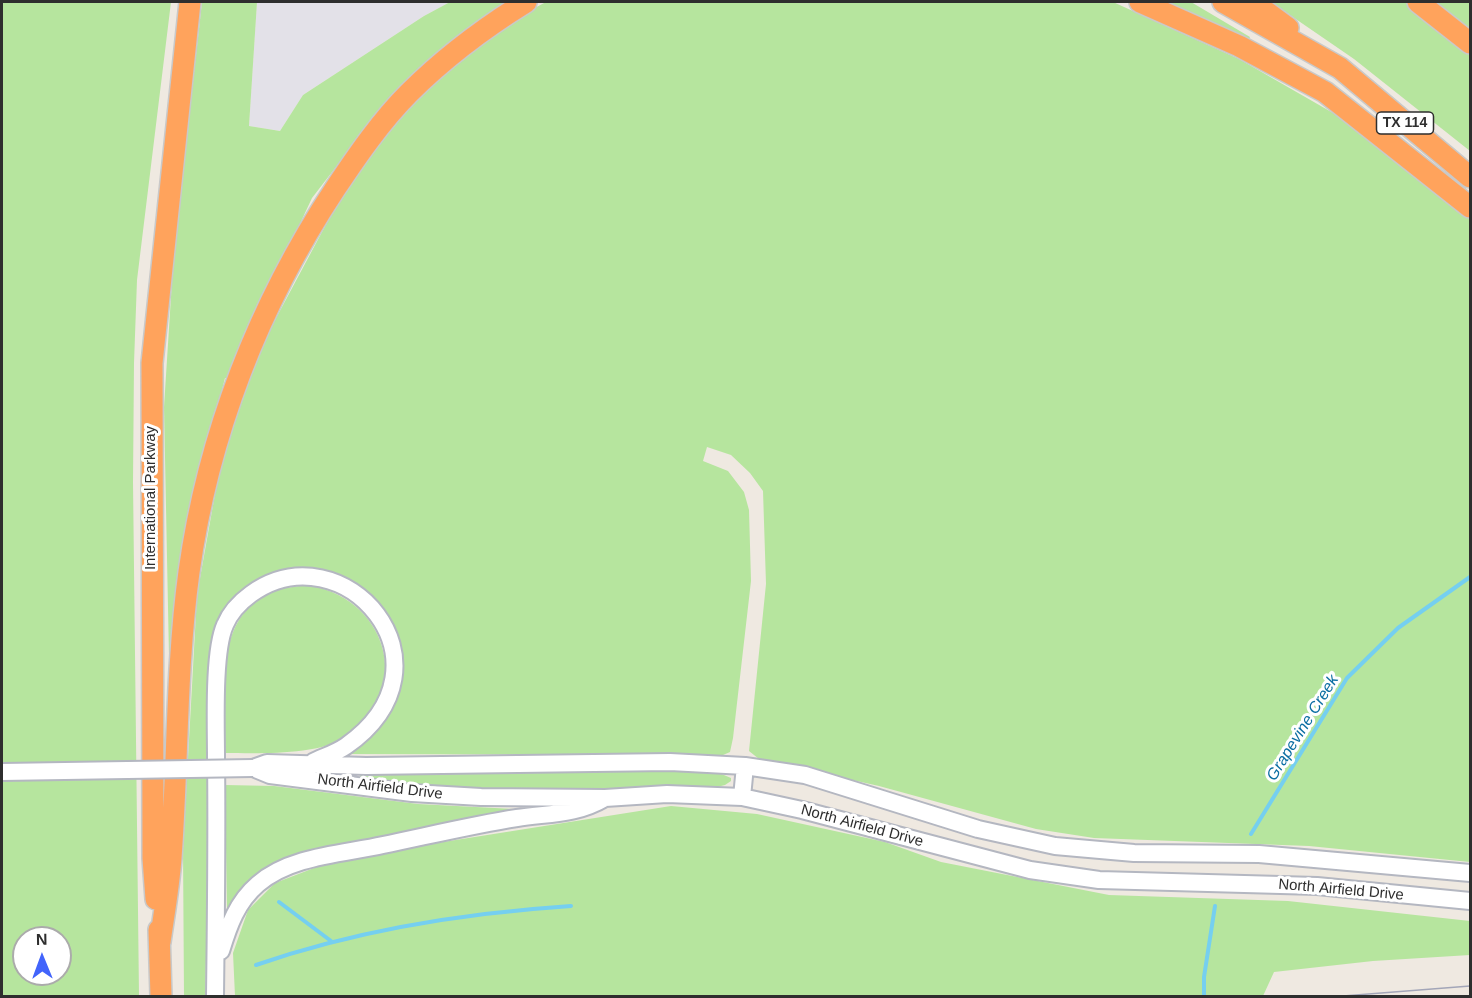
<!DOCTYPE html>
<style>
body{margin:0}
#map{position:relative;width:1472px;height:998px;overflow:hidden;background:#efe9e1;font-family:Arial,sans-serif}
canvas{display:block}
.frame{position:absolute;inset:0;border:3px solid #2e2e2e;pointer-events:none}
.north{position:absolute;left:12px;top:926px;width:60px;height:60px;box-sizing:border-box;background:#fff;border:2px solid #ababab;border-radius:50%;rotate:359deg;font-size:16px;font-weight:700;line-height:24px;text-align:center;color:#2e2e2e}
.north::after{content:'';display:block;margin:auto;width:21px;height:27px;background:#4264fb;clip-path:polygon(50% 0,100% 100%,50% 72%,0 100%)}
</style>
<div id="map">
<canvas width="1472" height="998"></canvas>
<div class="frame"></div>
<div class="north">N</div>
</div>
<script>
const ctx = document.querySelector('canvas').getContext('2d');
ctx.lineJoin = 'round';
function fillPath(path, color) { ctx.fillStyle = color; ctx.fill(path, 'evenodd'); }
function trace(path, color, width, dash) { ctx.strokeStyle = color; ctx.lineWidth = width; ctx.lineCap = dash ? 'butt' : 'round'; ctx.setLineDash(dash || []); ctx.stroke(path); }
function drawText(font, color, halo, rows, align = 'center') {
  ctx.font = font + ' Arial,sans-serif'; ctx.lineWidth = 6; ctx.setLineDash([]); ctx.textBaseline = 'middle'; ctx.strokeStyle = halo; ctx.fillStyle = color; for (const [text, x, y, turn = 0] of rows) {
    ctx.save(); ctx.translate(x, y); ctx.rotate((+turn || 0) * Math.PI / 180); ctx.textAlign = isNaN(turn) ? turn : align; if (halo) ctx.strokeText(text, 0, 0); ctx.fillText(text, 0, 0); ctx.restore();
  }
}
const industrial = new Path2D(`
 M257 2H450L424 16 303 95 280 131 249 126Z`);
const green = new Path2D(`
 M2 2H171L137 280 134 363 133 482 139 996H2ZM24 938H60V974H24Z
 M202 2H257L249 126 280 131 303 95 424 16 450 2H516L480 23 393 93 312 198 254 322 233 379 225 378 192 508 174 657H169L164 407 174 249Z
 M546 2H1113L1239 59 1340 117 1470 215V862L1309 846 1094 838 1036 829 879 786 759 759 749 751 766 584 763 491 750 473 731 455 707 447 703 461 728 471 744 492 749 510 751 581 733 738 730 752 723 755 352 754 350 748 387 709 383 614 299 572 229 609 210 812 205 996H184L183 849 197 595 220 466 259 350 346 187 384 132 440 74 489 32Z
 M1162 2H1191L1250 37 1248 42Z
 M1271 2H1406L1470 54V151L1354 59Z
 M1428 2H1470V36Z
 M304 585C387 594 416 692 346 737 317 756 258 753 225 753 225 699 210 613 277 590 285 587 296 587 304 585Z
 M712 770 731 778V781L725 785 709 789C593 790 475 797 360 778L361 772Z
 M225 785 274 786 418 804 514 809 515 815 302 854C261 867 252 874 227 910Z
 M671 806 757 814 885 842 941 862 1109 895 1288 901 1470 921V955L1373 961 1274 972 1263 996H235L233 953 248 910 275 883 322 865 424 845Z`);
const stream = new Path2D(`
 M1251 834 1347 678 1398 628 1470 577
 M279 902 331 941
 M256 965C357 930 464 913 571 906
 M1204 996V977L1215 906`);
const secondary = new Path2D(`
 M253 768 270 775 412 793 481 797 605 798 667 794 742 797 802 810 1030 870 1099 880 1317 886 1470 901
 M253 768 267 763 366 766 670 762 745 766 805 775 978 829 1055 846 1134 853 1259 854 1470 873
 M742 797 745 766
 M221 951C229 925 237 902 258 884 290 856 342 854 383 845 427 836 472 825 517 818 550 813 576 815 605 798
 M215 996C216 916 217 836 216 756 216 725 213 652 225 625 230 613 240 602 251 594 343 528 463 664 346 746 336 753 323 757 313 762`);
const highway = new Path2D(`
 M1140 2 1239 46 1325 92 1470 207
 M1223 2 1340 68 1470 177
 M1253 2 1288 28
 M1418 2 1470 43
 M156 899 153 858 152 363 190 2
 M159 930 161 996
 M160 942C164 914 169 886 171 858 178 763 176 667 189 572 208 435 259 304 335 189 357 156 381 121 409 93 445 57 484 28 526 2`);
const tram = new Path2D(`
 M1343 996 1470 986
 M1459 996H1470`);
const secondaryBridge = new Path2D(`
 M2 772 253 768`);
const shields = [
 [1405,123,57]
];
const shieldNames = [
 ["TX 114",1405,123]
];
const streetNames = [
 ["International Parkway",151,498,-90],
 ["North Airfield Drive",380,787,7],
 ["North Airfield Drive",862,826,15],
 ["North Airfield Drive",1341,890,5]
];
const waterNames = [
 ["Grapevine Creek",1303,728,-58]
];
fillPath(industrial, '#e3e1e8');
fillPath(green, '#b6e59e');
trace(stream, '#75cff0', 4);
trace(secondary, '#b4b7c1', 20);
trace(highway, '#c9c9c9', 24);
trace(secondary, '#fff', 16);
trace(highway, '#ffa35c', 21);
trace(tram, '#a3a6b8', 1.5);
trace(secondaryBridge, '#b4b7c1', 20, []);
trace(secondaryBridge, '#fff', 16);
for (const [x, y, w] of shields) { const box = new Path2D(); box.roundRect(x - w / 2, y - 11, w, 22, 4.5); ctx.fillStyle = '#fff'; ctx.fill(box); trace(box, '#2e2e2e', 1.5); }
drawText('bold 14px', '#2e2e2e', null, shieldNames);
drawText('15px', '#2e2e2e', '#fff', streetNames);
drawText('italic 16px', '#0d6fa3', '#fff', waterNames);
</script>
